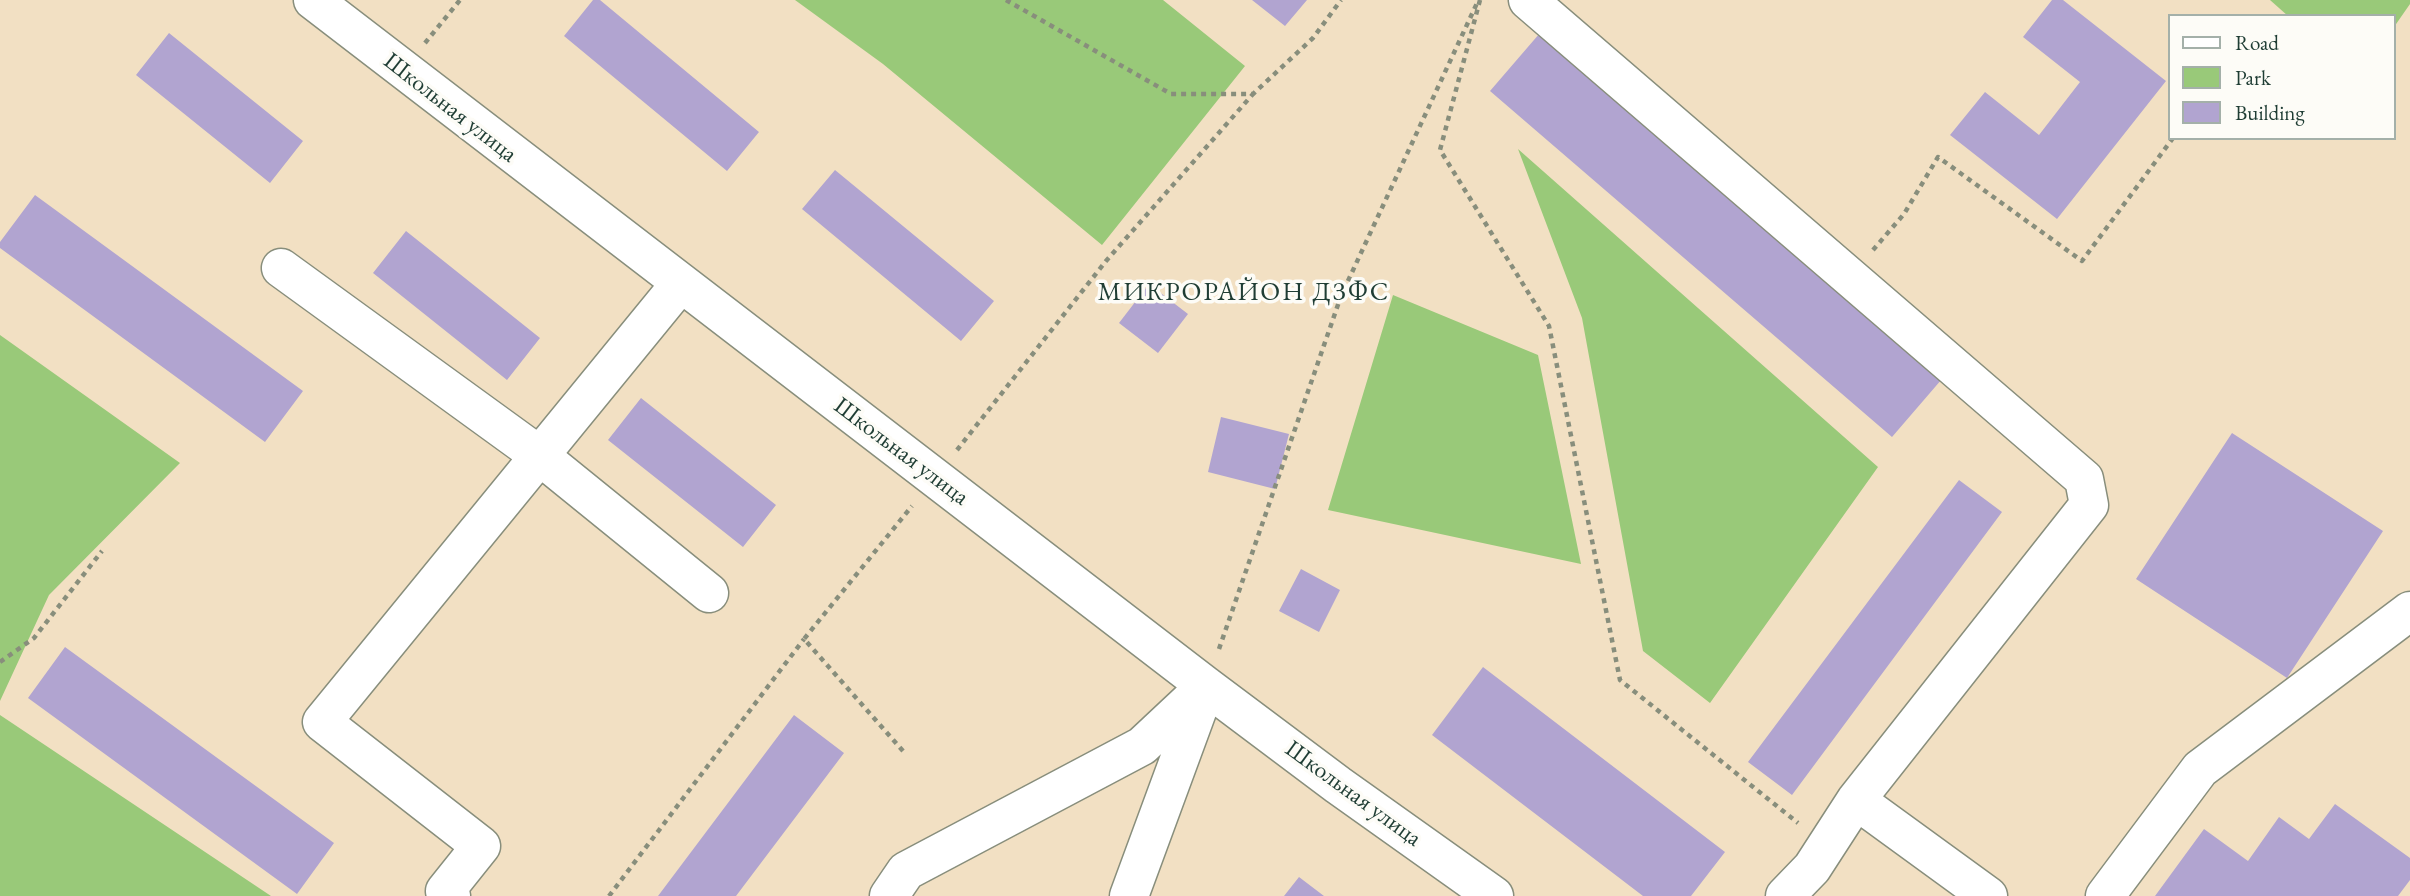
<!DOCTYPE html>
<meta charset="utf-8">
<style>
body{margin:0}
#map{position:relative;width:2410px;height:896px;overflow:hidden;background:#f2e0c3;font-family:"EB Garamond",serif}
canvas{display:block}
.legend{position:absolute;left:2168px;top:14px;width:228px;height:126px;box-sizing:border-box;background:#fdfcf7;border:2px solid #a4b0a9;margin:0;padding:9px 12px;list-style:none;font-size:21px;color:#1f3d34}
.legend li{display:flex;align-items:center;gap:14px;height:35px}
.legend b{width:35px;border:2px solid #a4b0a9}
</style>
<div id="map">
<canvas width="2410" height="896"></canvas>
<ul class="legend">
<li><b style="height:9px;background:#fff"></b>Road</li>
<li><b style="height:19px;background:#99c979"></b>Park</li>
<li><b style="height:19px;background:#b1a4d0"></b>Building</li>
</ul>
</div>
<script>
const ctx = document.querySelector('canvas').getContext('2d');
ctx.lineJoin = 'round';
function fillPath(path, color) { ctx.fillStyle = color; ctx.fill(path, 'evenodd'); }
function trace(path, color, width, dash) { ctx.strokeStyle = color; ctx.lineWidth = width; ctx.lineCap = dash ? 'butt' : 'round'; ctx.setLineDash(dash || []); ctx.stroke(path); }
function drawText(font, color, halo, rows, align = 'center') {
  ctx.font = font + ' "EB Garamond",serif'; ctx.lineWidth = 7; ctx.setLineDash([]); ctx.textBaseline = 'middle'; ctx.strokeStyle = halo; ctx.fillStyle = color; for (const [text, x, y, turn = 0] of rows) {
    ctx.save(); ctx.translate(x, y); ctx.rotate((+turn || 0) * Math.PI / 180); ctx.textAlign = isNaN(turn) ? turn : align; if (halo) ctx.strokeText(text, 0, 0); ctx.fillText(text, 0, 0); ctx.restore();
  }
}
const green = new Path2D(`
 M795 0H1163L1245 66 1102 245 883 64Z
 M2270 0H2410V4L2394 27V16H2288Z
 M1518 149 1878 467 1710 703 1643 651 1582 318Z
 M1393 295 1538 355 1581 564 1328 510Z
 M0 335 180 463 49 595 0 701Z
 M0 715 271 896H0Z`);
const building = new Path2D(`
 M593 0H600L759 132 727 171 564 36Z
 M1252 0H1307L1285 26Z
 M2052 0H2063L2166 81 2057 219 1950 135 1985 92 2039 135 2080 82 2023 37Z
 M1546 26 1948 372 1892 437 1490 91Z
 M169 33 303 141 270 183 136 75Z
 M835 170 994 301 961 341 802 209Z
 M35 195 303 391 265 442 0 248V242Z
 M406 231 540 338 507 380 373 273Z
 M1149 284 1188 314 1158 353 1119 323Z
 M641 398 776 505 743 547 608 440Z
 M1221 417 1289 434 1275 489 1208 472Z
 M2232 433 2383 531 2287 678 2136 579Z
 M1959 480 2002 512 1792 795 1748 762Z
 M1301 569 1340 590 1319 632 1279 611Z
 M65 647 334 843 297 894 28 698Z
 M1483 667 1725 852 1691 896H1643L1432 735Z
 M794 715 844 753 736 896H658Z
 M2335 804 2410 858V880L2398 896H2155L2204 829 2248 861 2279 817 2309 839Z
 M1299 877 1324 896H1284Z`);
const path = new Path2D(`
 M1006 0 1171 94H1253L1313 38 1341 0
 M1480 0 1440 150 1549 326 1620 680 1798 823
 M425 43 460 0
 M1873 250 1904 214 1938 157 2082 261 2173 138
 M957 450 1106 261 1253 94
 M1219 649 1341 296 1478 1
 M0 662 34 638 102 551
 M903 751 804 639 912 506
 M609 896 804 639`);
const minor = new Path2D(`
 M313 0 1206 686 1338 785 1494 896
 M1528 0 2084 479 2089 505 1856 800 1812 868 1785 896
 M281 268 540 456 709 593
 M1856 800 1988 896
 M451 896 445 891 481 846 322 722 680 284
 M889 896 906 871 1142 746 1206 686
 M1129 896 1203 695
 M2105 896 2200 769 2410 611`);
const streetNames = [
 ["Школьная улица",450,108,38],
 ["Школьная улица",901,452,37],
 ["Школьная улица",1353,794,36]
];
const neighbourhoodNames = [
 ["МИКРОРАЙОН ДЗФС",1244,293]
];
fillPath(green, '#99c979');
fillPath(building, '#b1a4d0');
trace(minor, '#888e7c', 41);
trace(path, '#888e7c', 4.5, [5, 5]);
trace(minor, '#fff', 38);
drawText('24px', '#1f3d34', '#fdfcf7', streetNames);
ctx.letterSpacing = '2px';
drawText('26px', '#1f3d34', '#fdfcf7', neighbourhoodNames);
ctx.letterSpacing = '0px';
</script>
